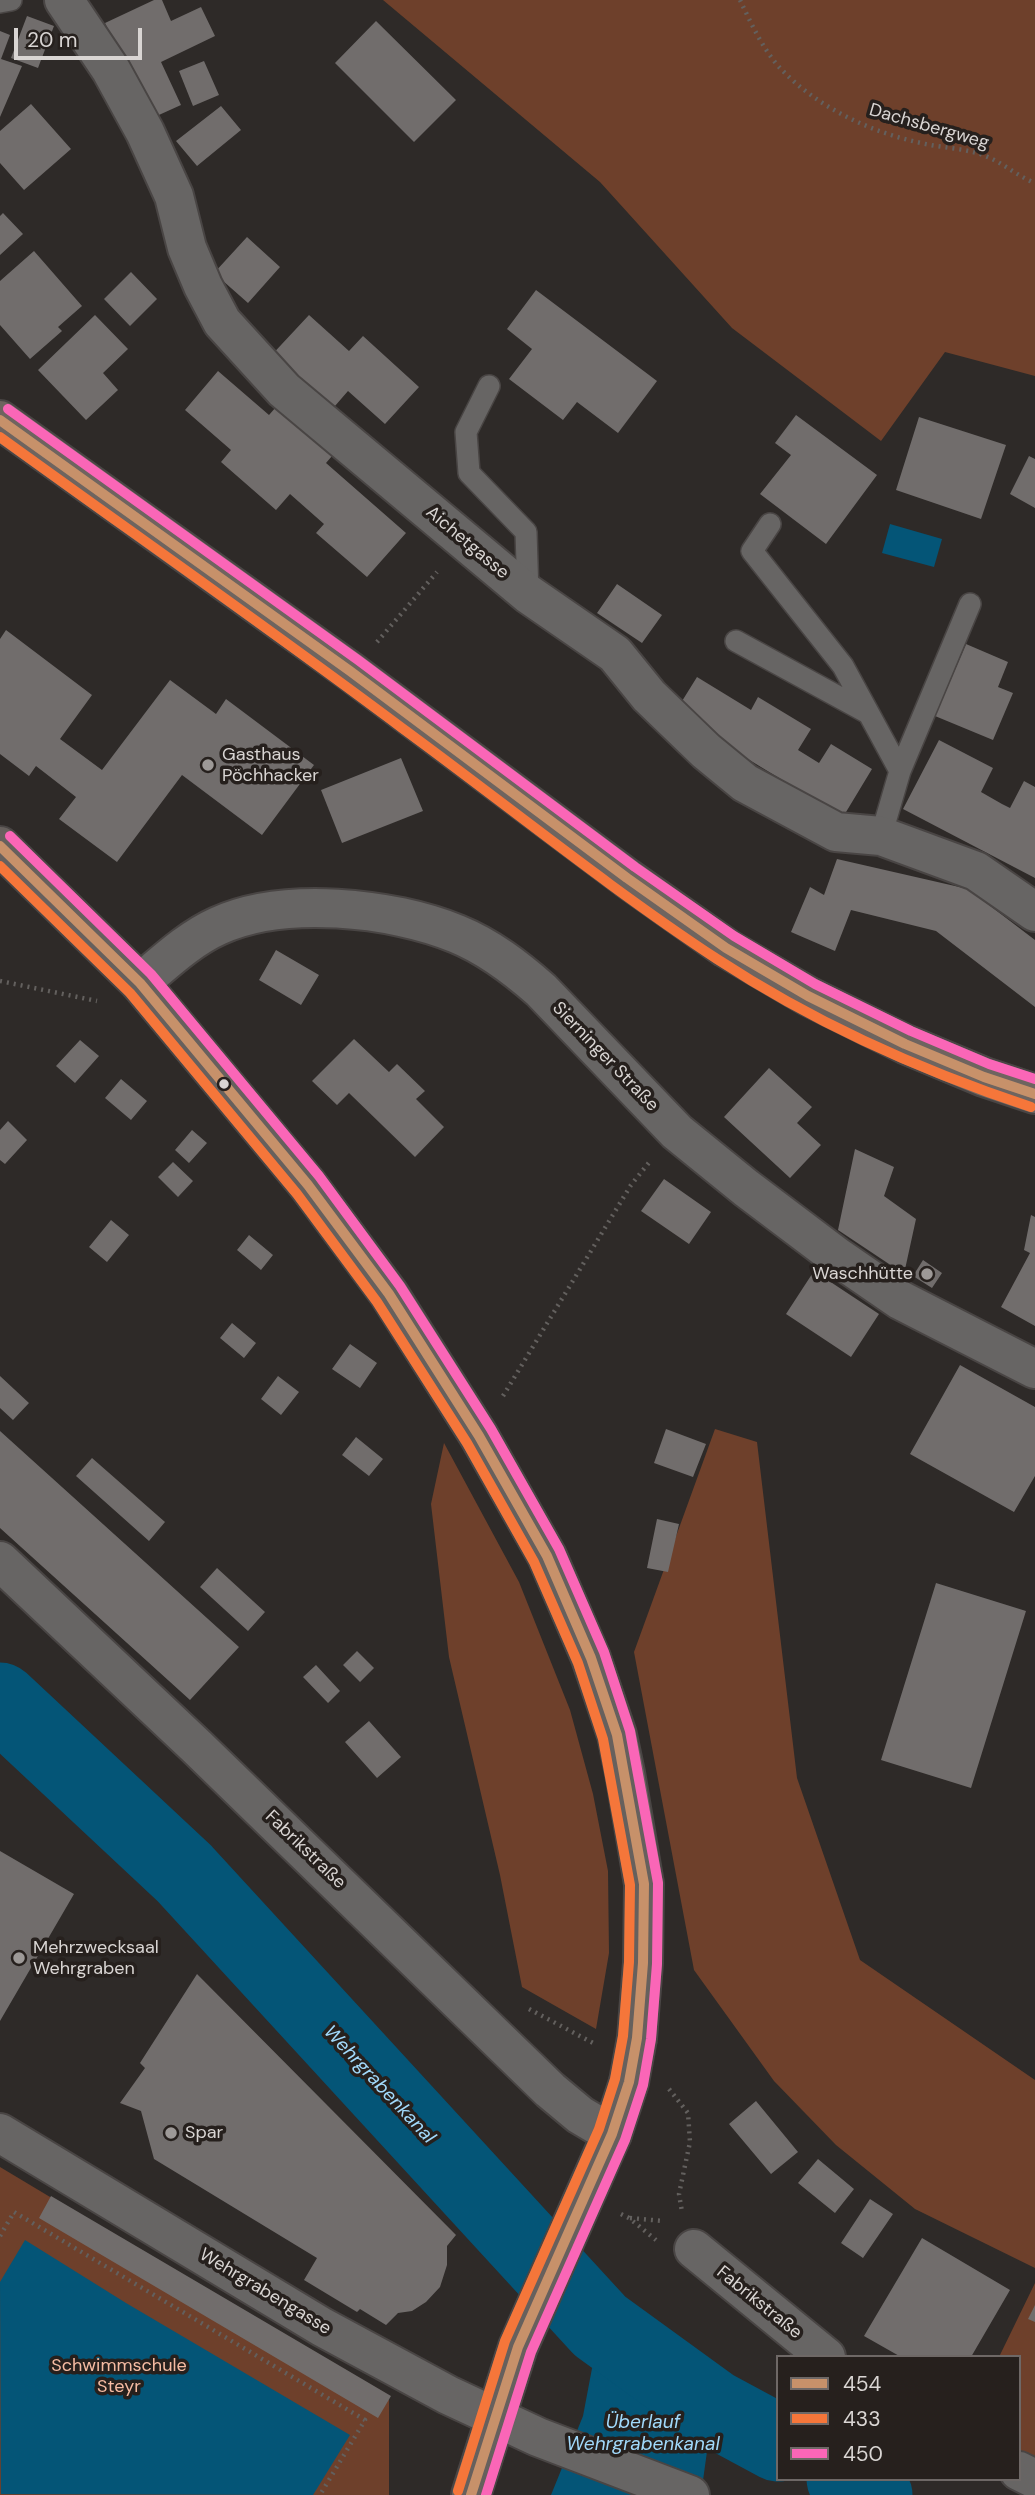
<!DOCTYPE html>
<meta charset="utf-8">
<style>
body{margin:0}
#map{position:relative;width:1035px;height:2495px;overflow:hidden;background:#2e2a28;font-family:"DM Sans",sans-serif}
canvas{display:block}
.legend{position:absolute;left:776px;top:2355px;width:245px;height:126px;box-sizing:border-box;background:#26201d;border:2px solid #6e6866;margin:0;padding:9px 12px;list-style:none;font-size:21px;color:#d9d5d3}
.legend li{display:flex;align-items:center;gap:14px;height:35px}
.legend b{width:35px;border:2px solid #6e6866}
.scale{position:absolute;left:14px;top:28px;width:128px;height:32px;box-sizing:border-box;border:4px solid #d9d5d3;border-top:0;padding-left:9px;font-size:21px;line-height:24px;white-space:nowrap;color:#d9d5d3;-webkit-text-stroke:5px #26201d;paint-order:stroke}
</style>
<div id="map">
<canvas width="1035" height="2495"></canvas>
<ul class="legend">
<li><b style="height:9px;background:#c7916a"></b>454</li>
<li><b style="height:9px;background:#f5763a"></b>433</li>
<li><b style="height:9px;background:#fa66b7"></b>450</li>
</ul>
<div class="scale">20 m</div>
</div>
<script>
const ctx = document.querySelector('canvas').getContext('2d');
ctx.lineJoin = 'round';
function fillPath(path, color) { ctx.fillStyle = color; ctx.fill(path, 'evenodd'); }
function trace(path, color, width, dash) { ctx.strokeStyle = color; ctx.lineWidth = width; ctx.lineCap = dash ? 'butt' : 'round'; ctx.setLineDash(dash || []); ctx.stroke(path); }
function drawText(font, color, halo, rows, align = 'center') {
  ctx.font = font + ' "DM Sans",sans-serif'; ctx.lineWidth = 7; ctx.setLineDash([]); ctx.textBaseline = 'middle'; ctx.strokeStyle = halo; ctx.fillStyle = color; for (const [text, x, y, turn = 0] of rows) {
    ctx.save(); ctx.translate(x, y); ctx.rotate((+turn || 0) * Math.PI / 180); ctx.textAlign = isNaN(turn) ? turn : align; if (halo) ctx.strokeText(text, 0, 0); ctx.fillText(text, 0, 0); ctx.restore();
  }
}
const green = new Path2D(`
 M383 0H1035V376L945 352 881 441 732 328 600 182Z
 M715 1429 757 1442 797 1778 860 1960 1035 2080V2268L915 2209 836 2145 774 2081 694 1970 634 1652Z
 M444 1443 519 1582 570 1710 593 1794 608 1871 609 1953 596 2029 522 1987 500 1875 449 1657 431 1504Z
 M0 2167 389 2400V2495H0Z
 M1035 2283V2464L1019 2456V2357H999Z`);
const water = new Path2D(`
 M890 524 942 539 934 567 882 553Z
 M25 2240 126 2303 350 2435 313 2495 1 2494 0 2282Z
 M600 2326 713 2408 701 2495H551L583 2416Z`);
const river = new Path2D(`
 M0 1701 184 1873 600 2326 713 2408 778 2443
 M845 2479 874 2495`);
const building = new Path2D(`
 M154 0H162L171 21 201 7 215 36 161 62 181 105 150 119 105 23Z
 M27 16 54 26 38 68 11 58Z
 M376 21 456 100 414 142 335 63Z
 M0 31 10 35 1 59 22 66 0 117Z
 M204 61 219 95 193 106 179 71Z
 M31 104 71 149 24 190 0 163V131Z
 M221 106 241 130 197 166 176 141Z
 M3 213 23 234 0 255V216Z
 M247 237 280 267 248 303 214 273Z
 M34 251 82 306 58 327 62 331 30 359 0 325V281Z
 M131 272 157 299 130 326 104 299Z
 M536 290 657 381 618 433 577 402 563 420 509 379 532 349 507 329Z
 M95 315 128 349 103 373 118 390 86 420 38 370Z
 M309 315 349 351 363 336 419 387 385 424 348 391 328 414 267 360Z
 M218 371 269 415 276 407 332 456 326 463 406 533 367 577 316 533 324 524 290 494 276 510 221 462 231 450 185 410Z
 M796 415 877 475 826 544 760 494 791 455 775 443Z
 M919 417 1006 445 981 519 896 490Z
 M1029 456 1035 459V508L1010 494Z
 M617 584 662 615 642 643 597 613Z
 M6 630 92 695 60 739 102 770 170 680 216 714 226 699 314 765 262 835 182 775 117 862 59 819 76 797 36 766 29 776 0 754V639Z
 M966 644 1008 662 998 687 1013 693 993 740 935 716Z
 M697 677 751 710 758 697 811 729 798 750 819 763 831 744 872 769 843 817 674 714Z
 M939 740 993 768 981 792 1002 804 1010 808 1024 781 1035 787V878L903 809Z
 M401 758 423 811 342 843 321 790Z
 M837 859 968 889 1035 940V1007L936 931 851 910 835 951 791 932 810 887 824 895Z
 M276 950 319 975 301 1005 259 980Z
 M354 1039 389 1072 397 1064 425 1091 416 1099 444 1127 415 1157 349 1093 337 1105 312 1081Z
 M80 1040 99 1056 75 1083 56 1066Z
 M769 1068 812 1107 797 1123 821 1145 790 1178 724 1117Z
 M121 1079 147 1101 131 1120 105 1098Z
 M8 1121 27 1140 5 1164 0 1160V1130Z
 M192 1130 207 1143 189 1163 175 1150Z
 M855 1149 894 1167 884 1196 916 1219 904 1274 838 1230Z
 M173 1162 193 1181 178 1197 158 1177Z
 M664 1179 711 1212 689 1244 641 1211Z
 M1031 1215 1035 1217V1326L1001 1307 1030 1253 1024 1250Z
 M111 1220 129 1235 107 1262 89 1247Z
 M249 1235 273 1255 261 1270 237 1250Z
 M923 1260 942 1273 932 1288 913 1276Z
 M814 1271 879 1314 851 1357 786 1314Z
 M232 1323 256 1343 244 1358 220 1338Z
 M350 1344 377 1363 360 1388 332 1369Z
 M960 1365 1035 1407V1476L1014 1512 910 1454Z
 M0 1376 29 1403 13 1420 0 1408Z
 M278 1376 299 1392 281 1415 261 1399Z
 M666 1429 706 1444 693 1477 654 1463Z
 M0 1431 239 1647 190 1700 0 1528Z
 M356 1437 383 1459 369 1476 342 1455Z
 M92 1458 165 1522 149 1541 76 1476Z
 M657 1519 679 1524 668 1572 647 1568Z
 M217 1568 265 1612 248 1631 200 1587Z
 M936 1583 1026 1611 971 1788 881 1760Z
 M357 1651 374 1668 360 1682 343 1665Z
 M316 1665 340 1691 328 1703 303 1677Z
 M369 1721 401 1757 377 1778 345 1742Z
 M0 1851 74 1894 0 2021Z
 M197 1974 456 2235 447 2246V2265L440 2287 426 2302 412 2311 398 2313 386 2325 360 2309 357 2312 304 2280 317 2258 154 2159 141 2111 120 2103 145 2068 140 2063Z
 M756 2101 798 2152 771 2174 729 2124Z
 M818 2159 854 2189 835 2213 798 2183Z
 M51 2196 391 2396 378 2418 39 2218Z
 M870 2199 893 2214 863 2258 841 2243Z
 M922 2238 1010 2290 971 2357H901L864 2336Z
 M1035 2305V2322L1028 2319Z`);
const path = new Path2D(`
 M740 0C751 23 763 50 781 69 817 107 870 132 921 143 942 148 963 148 983 155 1002 162 1017 176 1035 183
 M377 642 437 572
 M0 981 97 1001
 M503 1396 631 1185 651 1160
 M529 2009 595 2044
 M669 2089 688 2113 690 2142 679 2194 682 2212
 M621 2214 629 2218 656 2240
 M630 2218 663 2221
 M0 2236 14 2212 365 2420 320 2495`);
const service = new Path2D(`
 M0 2 11 0
 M489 386 466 432 469 473 526 532 528 594
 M770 524 752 551 843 666 900 771
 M736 641 868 713
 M881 836 900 771 970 604`);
const minor = new Path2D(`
 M64 0 111 70 145 132 174 196 187 248 203 286 222 322 284 390 528 594 615 654 649 696 706 751 745 783 836 832 881 836 976 871 1035 912
 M140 983C164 963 189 939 218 926 283 896 392 907 457 934 489 947 516 968 541 990L677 1132 746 1188 836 1256 900 1300 1035 1369
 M0 1561 197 1747 550 2090 580 2115 612 2134
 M0 2133 322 2327 448 2395 538 2437 690 2495
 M694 2249 826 2357
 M1019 2471 1035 2479`);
const secondary = new Path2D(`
 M0 846 140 983 308 1185 389 1294 479 1436 547 1556 591 1658 617 1735 625 1773 644 1884 643 1963 637 2038
 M471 2495 518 2347 612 2134 629 2082`);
const primary = new Path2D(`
 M0 420 350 671 627 878 726 948 808 996 905 1044 984 1077 1035 1094`);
const secondaryBridge = new Path2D(`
 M629 2082 637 2038`);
const bus1 = new Path2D(`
 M0 420 350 671 627 878 726 948 808 996 905 1044 984 1077 1035 1094
 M0 846 140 983 308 1185 389 1294 479 1436 547 1556 591 1658 617 1735 644 1884 643 1963 637 2038 629 2082 612 2134 518 2347 471 2495`);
const bus2 = new Path2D(`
 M0 437C134 534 270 629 402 728 507 805 609 888 717 959 813 1022 922 1071 1031 1107
 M0 866 130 993 297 1194 377 1302 467 1443 534 1562 578 1663 603 1739 630 1885 629 1962 623 2036 615 2079 599 2129 505 2341 458 2491`);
const bus3 = new Path2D(`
 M8 409 358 660 635 867 734 936 815 984 911 1031 989 1064 1035 1079
 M10 836 151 974 319 1176 400 1286 491 1429 559 1549 604 1652 630 1731 658 1883 657 1964 651 2039 643 2085 625 2140 531 2352 486 2495`);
const markers = [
 [208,765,7,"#9d9997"],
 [224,1084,6,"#d9d5d3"],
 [927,1274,7,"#9d9997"],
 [19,1958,7,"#9d9997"],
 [171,2133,7,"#9d9997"]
];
const streetNames = [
 ["Dachsbergweg",929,127,16],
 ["Aichetgasse",467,543,40],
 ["Sierninger Straße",605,1057,46],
 ["Fabrikstraße",305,1850,44],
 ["Wehrgrabengasse",265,2292,31],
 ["Fabrikstraße",759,2303,39]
];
const poiNames = [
 ["Gasthaus",222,755],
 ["Pöchhacker",222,776],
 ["Waschhütte",913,1274,"right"],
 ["Mehrzwecksaal",33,1948],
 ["Wehrgraben",33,1969],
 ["Spar",185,2133]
];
const parkNames = [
 ["Schwimmschule",119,2366],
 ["Steyr",119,2387]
];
const waterNames = [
 ["Wehrgrabenkanal",379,2085,47],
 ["Überlauf",643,2423],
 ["Wehrgrabenkanal",643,2445]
];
fillPath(green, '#6e402b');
fillPath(water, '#045577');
trace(river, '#045577', 77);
fillPath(building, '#716d6c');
trace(service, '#494544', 24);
trace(minor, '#494544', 42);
trace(secondary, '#494544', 42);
trace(primary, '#494544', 42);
trace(path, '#63605e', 4.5, [2, 5]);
trace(service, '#676564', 21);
trace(minor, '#676564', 38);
trace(secondary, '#66605d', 38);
trace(primary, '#6e645f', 38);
trace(secondaryBridge, '#494544', 42, []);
trace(secondaryBridge, '#66605d', 38);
trace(bus1, '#c7916a', 10);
trace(bus2, '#f5763a', 10);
trace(bus3, '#fa66b7', 10);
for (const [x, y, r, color] of markers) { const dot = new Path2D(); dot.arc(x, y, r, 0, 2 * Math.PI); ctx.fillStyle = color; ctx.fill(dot); trace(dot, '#26201d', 2.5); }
drawText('18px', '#d9d5d3', '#26201d', streetNames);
drawText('18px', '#d9d5d3', '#26201d', poiNames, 'left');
drawText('18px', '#f6bca3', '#26201d', parkNames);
drawText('italic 19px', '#a1d9fb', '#26201d', waterNames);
</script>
